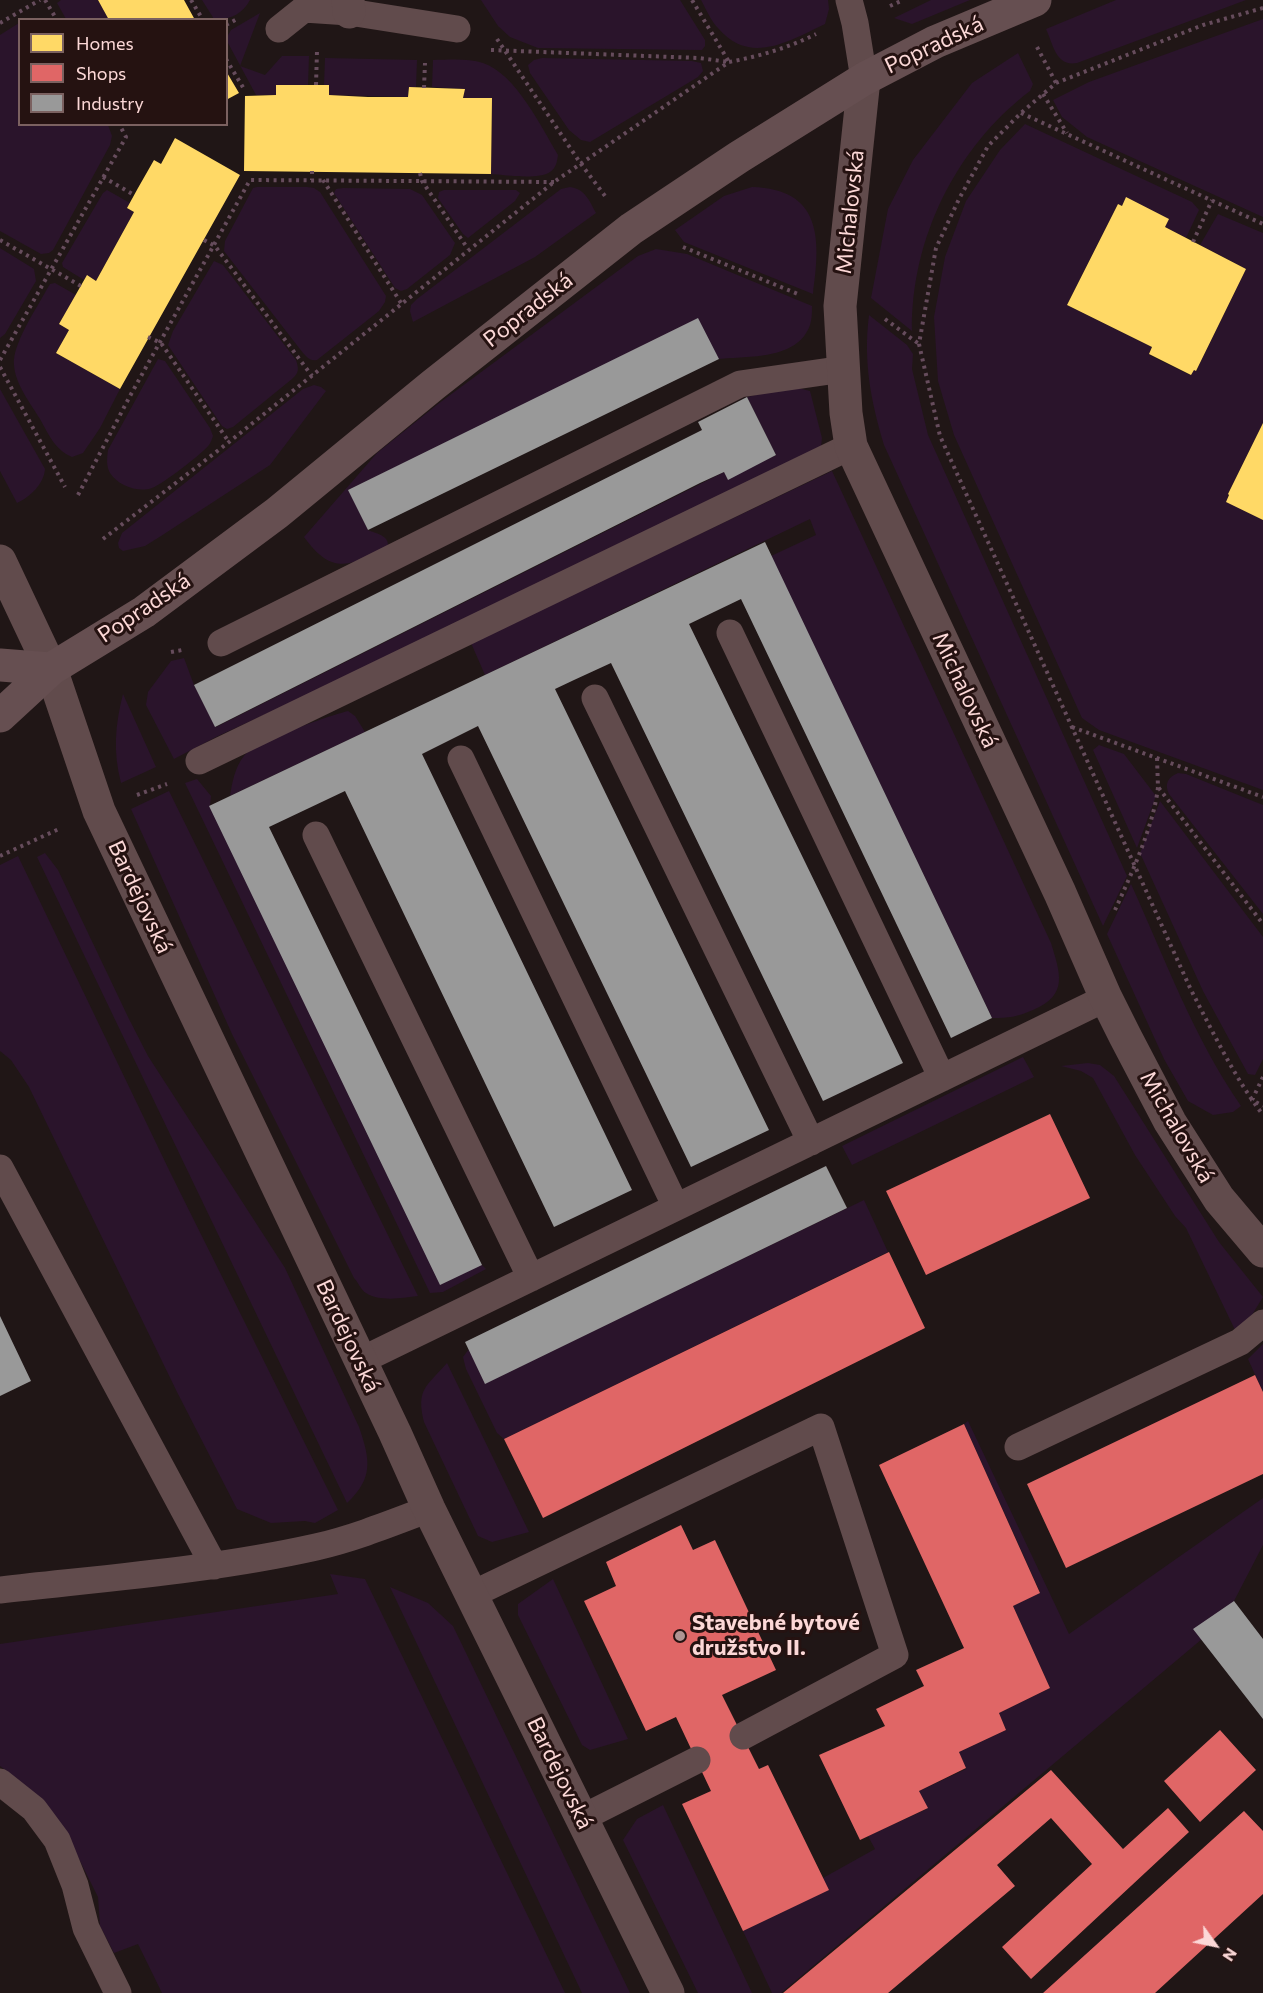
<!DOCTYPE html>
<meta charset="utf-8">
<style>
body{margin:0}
#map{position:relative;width:1263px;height:1993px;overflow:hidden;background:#201616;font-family:Commissioner,sans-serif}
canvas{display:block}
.legend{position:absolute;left:18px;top:18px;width:210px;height:108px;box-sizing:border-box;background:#251211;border:2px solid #7b6160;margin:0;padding:8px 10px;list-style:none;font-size:18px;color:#fcd8d7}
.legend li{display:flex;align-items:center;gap:12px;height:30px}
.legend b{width:30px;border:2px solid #7b6160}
.north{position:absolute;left:1185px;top:1915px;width:60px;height:60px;-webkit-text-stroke:4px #251211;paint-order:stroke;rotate:123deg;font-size:16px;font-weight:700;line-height:24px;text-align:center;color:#fcd8d7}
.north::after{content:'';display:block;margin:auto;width:21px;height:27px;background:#fcd8d7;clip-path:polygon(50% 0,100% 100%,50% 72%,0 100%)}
</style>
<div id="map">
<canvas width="1263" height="1993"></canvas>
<ul class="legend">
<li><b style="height:16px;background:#ffd966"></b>Homes</li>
<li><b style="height:16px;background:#e06666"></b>Shops</li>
<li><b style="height:16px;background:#999"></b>Industry</li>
</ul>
<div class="north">N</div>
</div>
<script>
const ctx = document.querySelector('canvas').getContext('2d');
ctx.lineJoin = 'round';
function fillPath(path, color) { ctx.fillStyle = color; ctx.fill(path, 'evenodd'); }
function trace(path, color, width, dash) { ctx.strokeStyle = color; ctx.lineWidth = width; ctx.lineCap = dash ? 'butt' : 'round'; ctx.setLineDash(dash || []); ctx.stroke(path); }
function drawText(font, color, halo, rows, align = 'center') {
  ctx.font = font + ' Commissioner,sans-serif'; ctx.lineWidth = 6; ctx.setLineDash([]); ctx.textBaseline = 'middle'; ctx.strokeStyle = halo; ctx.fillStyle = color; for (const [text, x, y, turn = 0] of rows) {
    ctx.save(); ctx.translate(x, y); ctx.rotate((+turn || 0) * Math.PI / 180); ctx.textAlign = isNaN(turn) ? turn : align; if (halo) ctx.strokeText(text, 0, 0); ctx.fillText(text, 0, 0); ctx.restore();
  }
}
const green = new Path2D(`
 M61 0H98L109 19H66L57 3Z
 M202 0H250C242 15 229 20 214 19Z
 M481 0H680L705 40V46L702 50 538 48 510 37 498 26Z
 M701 0H828L829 9 825 24C789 41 750 66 718 28 711 21 706 9 701 0Z
 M931 0H970L912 24 894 18Z
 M1116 0H1246L1077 63C1056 67 1053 44 1046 29Z
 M260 13 240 66 265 75 282 56H309L308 85H276V95H256L228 43 227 37 231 30Z
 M1263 19V217L1087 137 1062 117 1053 100 1089 82Z
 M19 23 20 124 108 125 112 136 110 145 53 250 49 253 41 254 0 231V35Z
 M1018 53 1033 84 1030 91C956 147 911 239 912 331L871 298 888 209 913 160 972 83Z
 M325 58 417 60 416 87H409L408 97 329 95 324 85Z
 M542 58 692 61 701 63 703 71 698 77 590 142 581 140 569 130 530 73 528 65 534 60Z
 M433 60C449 60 468 58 483 63 516 74 541 127 558 155 557 162 556 168 550 172 538 180 505 175 491 174L492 99 463 98 464 89 432 87Z
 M1025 124 1192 202 1199 210 1186 238 1165 227 1126 198 1122 206 1118 204 1067 305 1152 347 1149 355 1190 375 1194 370 1196 371 1246 269 1200 245 1218 214 1263 233V423L1228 494 1227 502 1263 520V790L1099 730 1082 718 954 435 938 381 934 317 945 257 966 201 1000 150Z
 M257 187H307L314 188 320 192 386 296 385 302 379 311 317 360C310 361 308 358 303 353L224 251 225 241 253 188Z
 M570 187C585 189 589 200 596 213L535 257 413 322 410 311 411 305 417 299 561 189Z
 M752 187C822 189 821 239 813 294L684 242 675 230 724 196Z
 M343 188 410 189 422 195 455 243 450 255 407 289 401 291 395 288 334 193 336 189Z
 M107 190 130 203 127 208 134 212 96 281 87 276 84 280 63 267 62 263 103 193Z
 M444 190H516L520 193 515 201 468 238 463 234 438 198 439 192Z
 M0 248 34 269 36 281 5 334 0 338Z
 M656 249 687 254 812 306C812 312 812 319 810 325 798 360 748 356 719 359L679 328 349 490 368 530C377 534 389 535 388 547 350 565 333 577 304 537L377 453 438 404 638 256Z
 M214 261 223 265 296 360C299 369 299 373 292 379L233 427 227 429 222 426 168 345 173 331Z
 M55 283 76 295 59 324 69 330 56 353 120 389 100 428 83 453 72 457C55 450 49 435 40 419 31 404 15 384 14 365 12 344 37 308 47 289L50 284Z
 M869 315 907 345 913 354 912 369 928 435 1127 876 1103 926 884 445C871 401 863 362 869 315Z
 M158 359 165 361 210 428 213 436C212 439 211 442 209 445 203 453 163 484 152 488 139 493 118 486 110 473 106 466 107 458 108 450Z
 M314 385 321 387 326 391 270 465 161 536 145 546 123 551 119 548 118 543 122 533 303 389Z
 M785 388H798L810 391 822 438 821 447 443 633 218 736 174 759 146 705 148 692 171 661 184 658 194 685 216 727 724 472 728 479 776 455 747 397Z
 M0 389 45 469C44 484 30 497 17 503L0 471Z
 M832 471 1051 943C1060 973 1069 995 1033 1010 1017 1017 1009 1018 992 1018L771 556 816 535 810 519 485 675 471 643Z
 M123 694 156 767 121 783C113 752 115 725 123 694Z
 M348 711 355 716 365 732 230 796C232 783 235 767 244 756 256 741 328 716 348 711Z
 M1099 745 1124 754 1156 796 1137 848 1093 750Z
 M1178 773 1186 774 1263 805V914L1169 794C1164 784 1168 777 1178 773Z
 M197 779 211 796 210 806 482 1265 486 1269 443 1292 430 1293 185 783Z
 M169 791 418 1296C402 1298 380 1302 366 1293 361 1290 358 1282 354 1278L232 1034 131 809Z
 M1160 801 1263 937V1059L1255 1075 1248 1074 1203 991 1140 853Z
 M45 853 58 870 129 1019 148 1056 285 1268 359 1427C370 1459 374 1478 347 1503L37 857Z
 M18 856 170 1172 338 1510 315 1523 305 1521 271 1523 237 1509 177 1392 29 1087 11 1060 0 1051V865Z
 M1131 884C1165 959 1194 1038 1241 1106L1233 1112 1213 1115 1188 1101 1164 1059 1107 934Z
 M1023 1057 1034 1077 852 1165 842 1146Z
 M1088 1063 1100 1065 1114 1076 1219 1242 1263 1297 1250 1318 1236 1332 1186 1228 1175 1216 1135 1155 1093 1078 1081 1071 1061 1066Z
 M864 1200 888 1252 504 1439 497 1433 466 1369 463 1357 469 1349 486 1383Z
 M1263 1344V1392L1248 1359Z
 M447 1363 529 1532 492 1542 478 1536 424 1422C416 1389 426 1387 447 1363Z
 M968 1421 1069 1634 1263 1498V1545L1234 1601 1202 1639 781 1993H772L743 1931 828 1890 823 1878 875 1849 868 1836 927 1809 919 1791 966 1769 959 1752 1006 1730 999 1713 1050 1688 1013 1606 1040 1592 964 1424Z
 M330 1574 365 1579 565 1993H162L138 1944 114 1953 100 1926 98 1897 67 1835 18 1780 0 1766V1644L338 1594Z
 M553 1579 628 1739 590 1750 582 1745 518 1615V1604Z
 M390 1587 428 1603 453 1626 630 1993H582Z
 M663 1805 671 1822 752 1993H698L623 1840 637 1819Z`);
const homes = new Path2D(`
 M98 0H184L195 20H109Z
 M226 71 239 93 226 100Z
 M276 85H329V95L368 97H408L409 87 465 89 463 98H492L491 174 244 171 245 96 276 95Z
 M175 138 240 175 120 389 56 353 69 330 59 324 87 275 96 281 134 212 127 208 138 188 154 160 161 164Z
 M1126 197 1169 219 1165 227 1246 269 1196 371 1194 370 1191 375 1149 354 1152 347 1067 305 1118 204 1122 206Z
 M1263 423V520L1226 502 1229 495 1228 494Z`);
const shops = new Path2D(`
 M1050 1114 1090 1198 926 1275 886 1191Z
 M889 1252 925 1328 543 1518 504 1439Z
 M1255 1375 1263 1392V1474L1066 1568 1027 1484Z
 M964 1424 1040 1593 1013 1606 1050 1688 999 1713 1006 1730 959 1752 966 1768 919 1791 928 1808 860 1840 819 1755 885 1726 876 1709 924 1686 916 1670 964 1648 879 1465Z
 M681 1525 693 1550 715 1540 776 1670 722 1695 759 1769 768 1765 829 1890 743 1931 682 1804 711 1791 676 1717 646 1731 584 1601 616 1586 606 1562Z
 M1220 1730 1256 1770 1200 1822 1164 1781Z
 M1051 1770 1123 1849 1168 1808 1189 1832 1031 1979 1002 1947 1092 1864 1051 1818 997 1865 1015 1886 888 1993H783Z
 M1244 1811 1263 1831V1894L1155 1993H1043Z`);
const industry = new Path2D(`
 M698 318 719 359 368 530 348 490Z
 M747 397 776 455 728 480 724 472 700 483 215 727 194 685 702 430 698 422Z
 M765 542 992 1018 951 1038 741 599 689 624 903 1063 823 1101 611 663 574 680 555 689 769 1130 691 1167 478 726 422 754 632 1190 554 1227 345 791 269 827 482 1265 440 1285 209 806Z
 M826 1166 847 1208 485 1384 465 1342Z
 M0 1316 31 1381 0 1396Z
 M1234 1601 1263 1639V1719L1193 1629Z`);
const path = new Path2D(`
 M45 0 57 20
 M191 0 203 20
 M890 6 903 0
 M1263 8 1203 25 1056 83 1021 113 988 146 959 199 936 248 919 344 940 436 1191 990C1213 1032 1234 1077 1263 1115
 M0 23 40 0
 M226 25 239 18
 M497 39 581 164 605 196
 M1037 47 1056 83
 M491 50 699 58 729 62 692 0
 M226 59 244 89
 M316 85 317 51
 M424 88 425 63
 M1043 94 1067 133
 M1021 113 1263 224
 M312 171V180
 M420 173 422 181 468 249
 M103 177 134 195
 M323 180 401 303
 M0 240 81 286
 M204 240 215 246 312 376
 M1193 242 1212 200
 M683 247 798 294
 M885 319 919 344
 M148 337 161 343 229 442
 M0 360 126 137 119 124
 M0 367 65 487
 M78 495 130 396 250 180 554 182
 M103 539 229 442 554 182 729 62C760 56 788 48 816 34
 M171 652 182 650
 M1072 727 1263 797
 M1157 758 1158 787 1263 924
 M137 795 167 784
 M0 856 59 829
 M1115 910C1131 875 1154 825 1158 787
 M1263 1077 1252 1100 1263 1106`);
const lane = new Path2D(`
 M849 0 855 23 864 79
 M279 29 304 9 349 12 457 29
 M730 633 942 1078
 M221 643 740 384 844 369
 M595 698 811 1142
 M461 759 676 1207
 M199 761 851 446
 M316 835 531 1278
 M0 1168 214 1566
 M360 1361 1106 998
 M1018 1447 1240 1342 1263 1323
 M0 1590C106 1578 213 1570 316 1547 355 1538 392 1523 429 1509
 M471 1595 821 1427 895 1655 743 1736
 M0 1782 34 1809 57 1840 75 1885 86 1928 118 1993
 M582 1818 697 1760`);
const street = new Path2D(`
 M348 0 349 12
 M864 79 840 306 846 413 851 446 1060 893 1106 998 1125 1036 1170 1122 1219 1199 1263 1251
 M0 561 51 669 99 811 395 1433 429 1509 668 1993`);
const secondary = new Path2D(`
 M0 665 51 669
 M0 716 51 669 144 612 277 513 433 385 631 229 739 157 864 79 935 42 1035 0`);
const markers = [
 [680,1636,6,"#af9493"]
];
const streetNames = [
 ["Popradská",934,45,-25],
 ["Michalovská",850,212,-84],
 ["Popradská",528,310,-38],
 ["Popradská",144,608,-34],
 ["Michalovská",965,690,65],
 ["Bardejovská",140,897,65],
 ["Michalovská",1177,1127,60],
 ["Bardejovská",348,1336,65],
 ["Bardejovská",560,1773,64]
];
const poiNames = [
 ["Stavebné bytové",692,1623],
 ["družstvo II.",692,1648]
];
fillPath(green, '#2a142b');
fillPath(homes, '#ffd966');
fillPath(shops, '#e06666');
fillPath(industry, '#999');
trace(path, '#664c5c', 4, [3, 4.5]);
trace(lane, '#614b4c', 27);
trace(street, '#614b4c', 33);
trace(secondary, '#664f51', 33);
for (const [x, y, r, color] of markers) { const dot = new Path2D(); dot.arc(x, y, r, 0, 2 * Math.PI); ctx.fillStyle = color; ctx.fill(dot); trace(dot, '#251211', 2); }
drawText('22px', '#fcd8d7', '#251211', streetNames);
drawText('bold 22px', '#fcd8d7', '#251211', poiNames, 'left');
</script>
